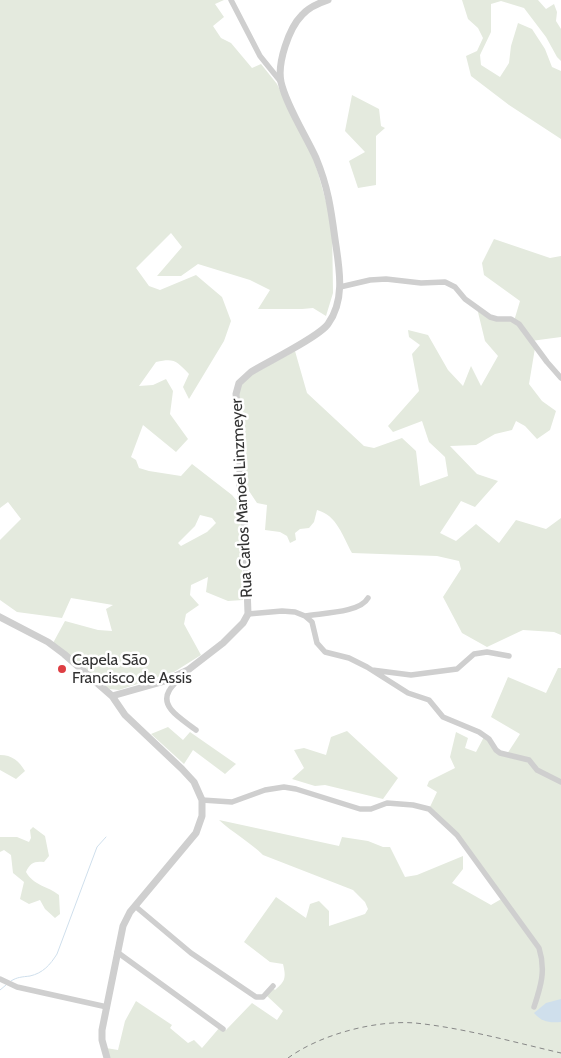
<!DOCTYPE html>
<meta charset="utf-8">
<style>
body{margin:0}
canvas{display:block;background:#fff}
</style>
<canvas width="561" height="1058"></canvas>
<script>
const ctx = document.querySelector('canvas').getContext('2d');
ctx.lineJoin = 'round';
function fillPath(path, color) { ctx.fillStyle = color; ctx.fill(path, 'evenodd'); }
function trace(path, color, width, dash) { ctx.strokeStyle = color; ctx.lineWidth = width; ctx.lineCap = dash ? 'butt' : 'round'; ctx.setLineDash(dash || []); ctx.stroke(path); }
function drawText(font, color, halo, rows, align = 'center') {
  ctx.font = font + ' Cabin,sans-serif'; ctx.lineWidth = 5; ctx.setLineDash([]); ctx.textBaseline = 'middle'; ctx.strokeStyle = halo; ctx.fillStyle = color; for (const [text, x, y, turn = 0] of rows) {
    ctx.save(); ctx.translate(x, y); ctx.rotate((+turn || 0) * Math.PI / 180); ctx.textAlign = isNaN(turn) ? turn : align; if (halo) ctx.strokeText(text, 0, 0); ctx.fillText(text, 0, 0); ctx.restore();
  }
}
const green = new Path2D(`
 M0 0H224L215 4 224 17 213 26 221 38 231 43 252 68 261 64 277 84 315 162 332 223 333 293 326 316 313 308 302 309H258L270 290 250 280 198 264 181 276H157L182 247 171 233 136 268 149 286 160 290 196 275 222 297 231 321 224 341 189 399 183 387 189 374C176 361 175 358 156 362L139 386 153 385 166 379 173 391 170 414 188 439 176 452 143 425 131 457 136 460 139 468 149 471 181 476 192 464 232 495 241 506 243 600 228 601 206 592 208 577 191 585 190 595 199 605 186 614 184 624 201 655 174 672 119 690 109 689 103 685 53 643 65 621 98 630 112 631 106 609 113 605 71 598 62 618 17 612 0 600V540L21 519 8 502 0 508ZM200 515 212 518 216 523 207 532 181 546 178 543 195 526Z
 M462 0H538L546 9 554 4 557 12 556 21 561 29V61L557 57 546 37 524 8 501 1 491 4V32L480 55 481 65 500 77 509 63 511 46 518 23 532 29 545 49 552 67 561 71V139L509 105 471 76 466 56 477 51 483 38 478 28 468 19Z
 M352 95 379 109 381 126 385 128 376 136V185L358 188 349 161 365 152 345 131Z
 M494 239 550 258 561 256V337L531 341 535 348 529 384 542 401 556 411 550 430 537 439 525 426 516 421 512 430 495 434 476 445 450 446 477 474 498 481 475 507 461 501 440 533 456 541 476 524 499 543 516 520 546 529 561 518V635L554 632 523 630 487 647 462 633 443 597 461 569 459 561 437 556 352 553C343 537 337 515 317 510L314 522 309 528 300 529 295 533 296 540 290 543 287 536 280 532 265 530 267 505 257 503 247 488 241 487 237 394 240 384 246 378 295 351 307 393 364 446 374 448 402 438 416 451 420 486 448 476 445 457 429 442 422 421 393 432 388 426 419 391 412 354 420 345 409 337 408 330 428 335 448 370 463 386 471 366 481 386 498 356 485 341 477 308 489 317 514 321 520 301 484 275 482 263Z
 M558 668H561V1058H108L106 1048 118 1050 125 1021 136 1001 172 1025 170 1028 188 1043 194 1040 202 1048 220 1027 226 1030 252 1003 277 1020 283 1011 266 995 272 987 275 990C286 981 286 977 283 964L270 962 244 942 276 897 306 918 310 904 319 901 329 911V926L365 914 368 909 365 902 353 890 263 855C250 842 233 833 219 820L339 846 342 837 368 841 383 847H390L405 877 417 875 463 856V869L452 883 491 905 503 898 457 835 429 809 437 792 427 786 429 781 455 768 450 757 456 732 468 738 465 748 476 752 485 735 496 750 507 754 520 734 491 717 508 677 546 693Z
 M168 727 183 740 190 732 236 764 225 774 193 750 184 764 151 734Z
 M347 731 398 778 383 799 325 785 315 786 292 779 304 768 294 750 304 748 326 755 331 737Z
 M0 755C12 755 19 761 25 771L16 779 0 770Z
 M33 827 45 836 49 856 44 862C34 861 30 863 26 872 34 886 48 886 59 895L60 914 55 918 45 909 40 900 29 904 20 899 24 882 13 873 11 855 4 850 0 852V837H17L29 842 31 838 30 830Z`);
const water = new Path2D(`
 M561 999V1022C549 1023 542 1022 534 1013L546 1003Z`);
const stream = new Path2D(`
 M11 981C17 977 22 977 30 976 43 973 50 965 57 954L97 847 106 837
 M0 990 6 985`);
const minor = new Path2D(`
 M231 0 260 56 281 82
 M340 287 370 280 386 279 421 283 445 282 455 287 465 299 490 317 497 319H511L519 324 547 362 561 378
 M248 614 282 611 295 612 305 616 312 622 317 643 325 652 349 658 367 667 408 693 429 700 443 717 479 732 489 739 496 750 500 753 529 760 537 770 561 782
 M305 616C321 613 360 613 368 598
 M188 670C183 677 172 684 169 691 159 708 185 721 196 730
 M372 670 411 675 457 669 474 654 487 652 509 656
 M202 800 232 802 265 790 284 787 296 789 360 809H371L387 803 413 805 429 809 457 835 539 948C546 970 541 986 534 1007
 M135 906 191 953 256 997H263L273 986
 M117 952 223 1029
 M0 979 17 987 107 1007`);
const tertiary = new Path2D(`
 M0 617 48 642 64 654 112 696 125 715 182 769 194 782 202 800V816L196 833 130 912 123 926 102 1030V1040L107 1058
 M112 696 165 681 188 670 223 643 243 623 248 614 245 529 240 487V435L236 394 239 383 251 372C267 362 319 337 328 324 346 299 339 267 335 239 331 209 328 187 316 158 306 136 286 105 281 82 277 63 289 28 302 15 309 7 319 3 328 0`);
const rail = new Path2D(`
 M288 1058C321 1034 376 1020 415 1023 464 1028 513 1042 561 1053`);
const markers = [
 [62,669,5,"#de3e43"]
];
const streetNames = [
 ["Rua Carlos Manoel Linzmeyer",242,498,-93]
];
const poiNames = [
 ["Capela São",72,660],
 ["Francisco de Assis",72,678]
];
fillPath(green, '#e4eade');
fillPath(water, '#cfdfec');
trace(stream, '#cfdfec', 1);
trace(minor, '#cfcfcf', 5.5);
trace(tertiary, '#cfcfcf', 7);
trace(rail, '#878787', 1, [5, 4]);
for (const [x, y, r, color] of markers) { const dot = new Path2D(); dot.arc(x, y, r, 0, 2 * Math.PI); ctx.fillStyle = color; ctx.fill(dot); trace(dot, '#fff', 2); }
drawText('16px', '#323232', '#fff', streetNames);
drawText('16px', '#323232', '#fff', poiNames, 'left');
</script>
